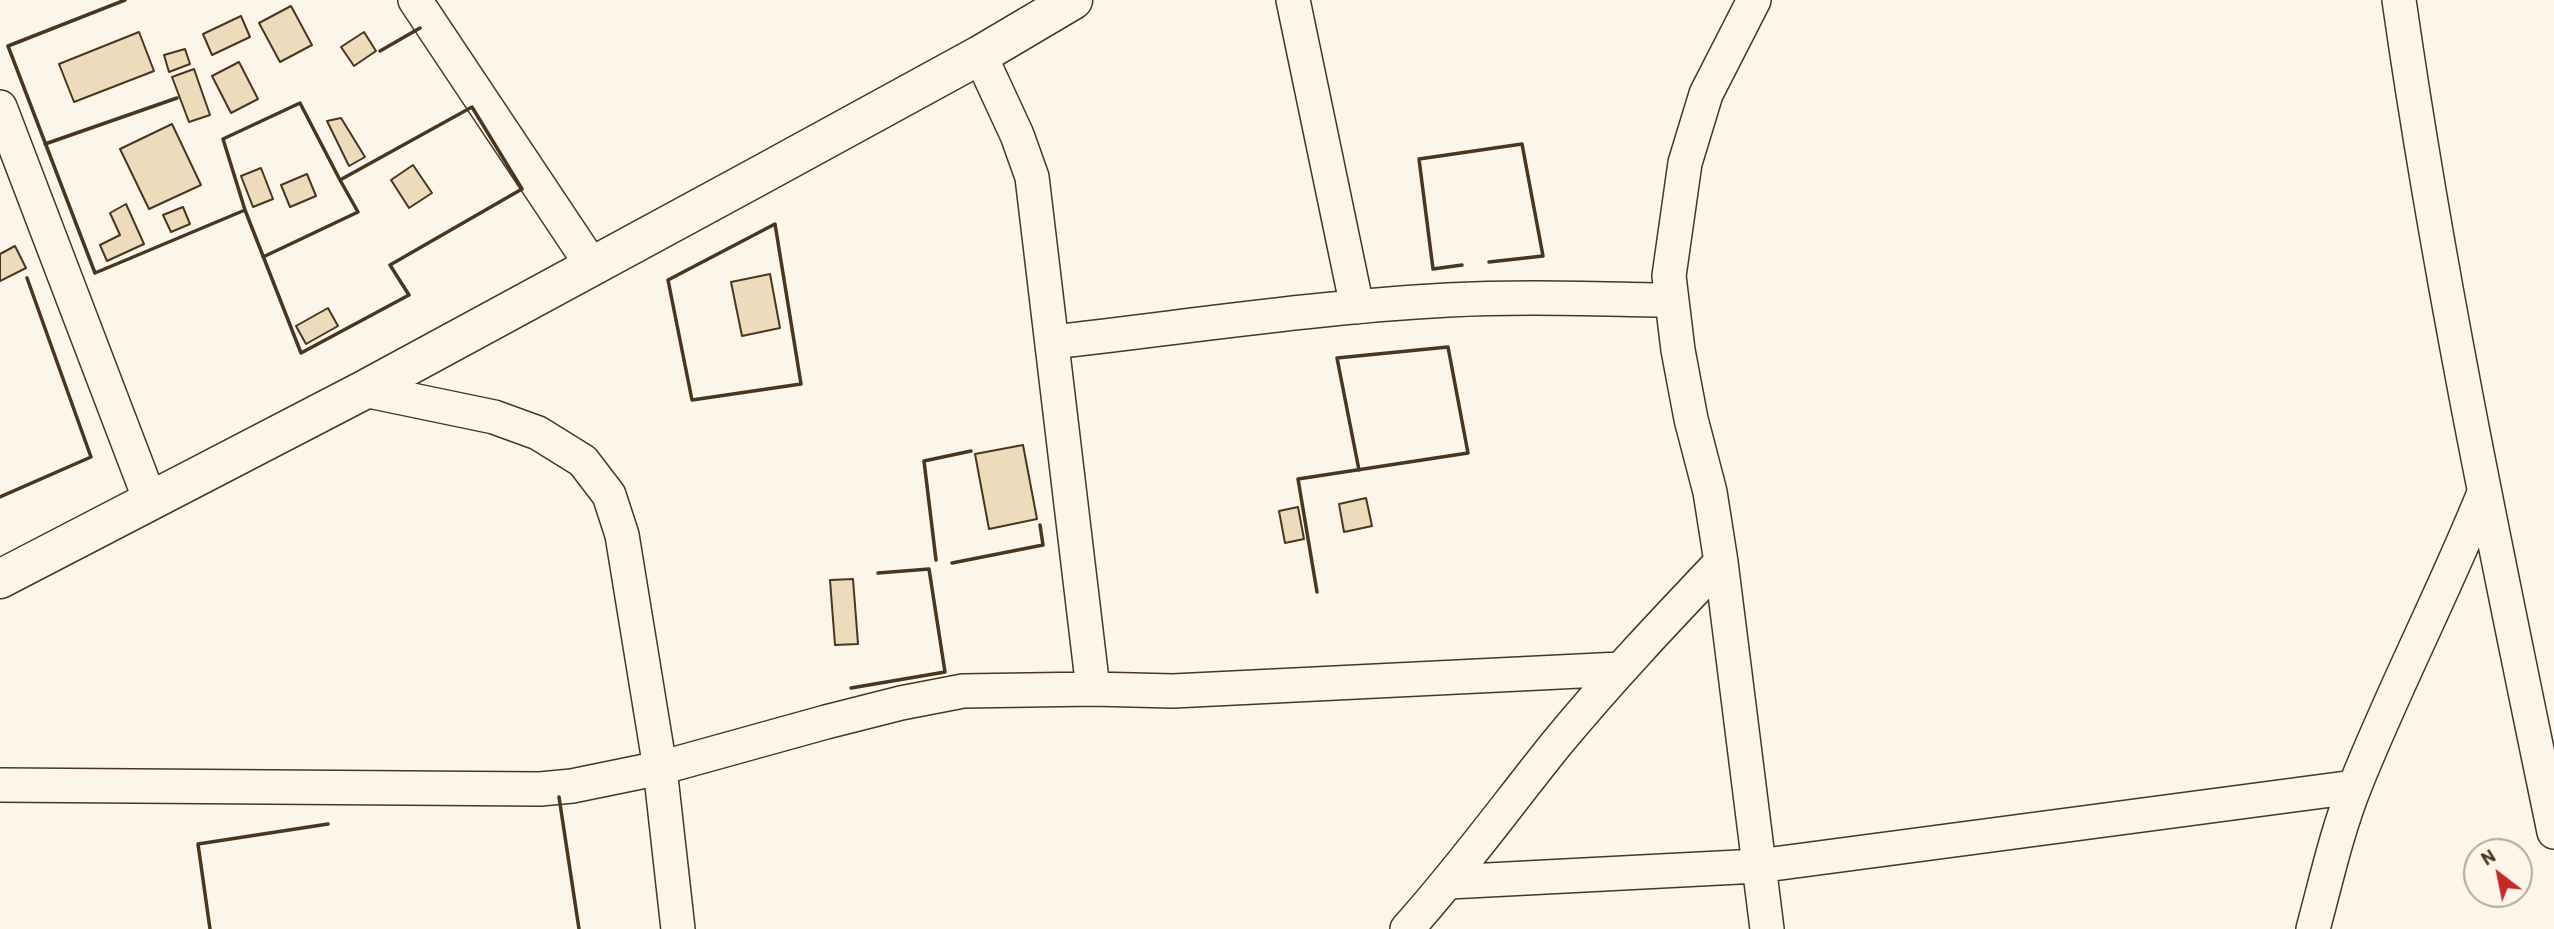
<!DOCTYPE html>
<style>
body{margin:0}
#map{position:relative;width:2554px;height:929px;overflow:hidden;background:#fbf6e9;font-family:Barlow,sans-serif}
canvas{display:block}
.north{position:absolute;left:2463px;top:838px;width:70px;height:70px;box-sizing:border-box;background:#fbf6e9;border:2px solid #b4a999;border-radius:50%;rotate:328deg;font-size:19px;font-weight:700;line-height:28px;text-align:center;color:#4a3520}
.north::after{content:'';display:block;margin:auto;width:24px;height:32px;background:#c62828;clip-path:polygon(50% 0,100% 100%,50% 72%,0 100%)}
</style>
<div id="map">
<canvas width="2554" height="929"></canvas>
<div class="north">N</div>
</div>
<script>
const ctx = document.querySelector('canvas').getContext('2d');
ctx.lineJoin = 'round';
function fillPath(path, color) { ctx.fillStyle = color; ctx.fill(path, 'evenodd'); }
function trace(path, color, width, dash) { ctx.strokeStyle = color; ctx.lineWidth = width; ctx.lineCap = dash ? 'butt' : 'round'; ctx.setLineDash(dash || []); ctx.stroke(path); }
const building = new Path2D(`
 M291 6 312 45 280 62 259 23Z
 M241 16 250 37 212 55 203 34Z
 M139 32 154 71 74 102 59 64Z
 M364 32 376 51 354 66 341 47Z
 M185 49 190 64 169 72 164 55Z
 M239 62 258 99 231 113 212 76Z
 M194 69 210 115 189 122 172 77Z
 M341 118 365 157 349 166 327 121Z
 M172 124 201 185 149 209 120 149Z
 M413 165 432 193 409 208 391 180Z
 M261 168 273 199 253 207 241 176Z
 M307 174 316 196 290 207 281 185Z
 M126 204 144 244 107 261 100 245 120 235 110 213Z
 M183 207 190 224 171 232 163 215Z
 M15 246 26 268 0 281V254Z
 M770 274 780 328 742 336 731 282Z
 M328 308 338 326 306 344 296 326Z
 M1023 445 1037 519 989 529 975 454Z
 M1366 498 1372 526 1344 532 1339 504Z
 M1298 507 1304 539 1285 543 1279 511Z
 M853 579 858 644 835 645 830 580Z`);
const minor = new Path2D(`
 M415 0 593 267
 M1293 0 1357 307
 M1754 0 1706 94 1685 163 1669 276 1678 350 1691 419 1710 492 1721 562 1767 929
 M2399 0C2439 280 2497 556 2554 832
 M980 55 1017 135 1032 177 1093 689
 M0 107 150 500
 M1053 342C1185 327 1316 307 1448 300 1522 296 1597 299 1671 300
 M364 390 494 417 538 433 583 461 609 495 622 535 660 768 678 929
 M0 785 540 789 572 786 660 768 826 722 901 703 963 691 1093 689 1173 691 1620 669
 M1449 882 1758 866 2354 787
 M1407 929C1461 869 1507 805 1557 743 1609 680 1665 621 1721 562
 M2313 929C2326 881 2337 831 2355 786 2395 686 2444 592 2484 493`);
const tertiary = new Path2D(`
 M0 579 364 390 755 178 980 55 1073 0`);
const wall = new Path2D(`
 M125 0 8 46 95 273 245 210
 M380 51 420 28
 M300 103 340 180 472 107 522 189 390 265 409 295 301 353 245 210 223 139Z
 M45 144 177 98
 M775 224 801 384 692 400 668 280Z
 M263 257 358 212 340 180
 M1462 265 1433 269 1419 159 1522 144 1543 256 1489 262
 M0 497 91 457 27 278
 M936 560 924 461 971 451
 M952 563 1043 545 1040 525
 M1317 592 1298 479 1468 453 1448 347 1337 358 1359 470
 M851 688 945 672 929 569 878 573
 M559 797 579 929
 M210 929 198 844 328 824`);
fillPath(building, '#ecdcbc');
trace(building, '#4a3520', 2);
trace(minor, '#4a3520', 36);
trace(tertiary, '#4a3520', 41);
trace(minor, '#fbf6e9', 33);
trace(tertiary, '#fbf6e9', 38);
trace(wall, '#4a3520', 3.5);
</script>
